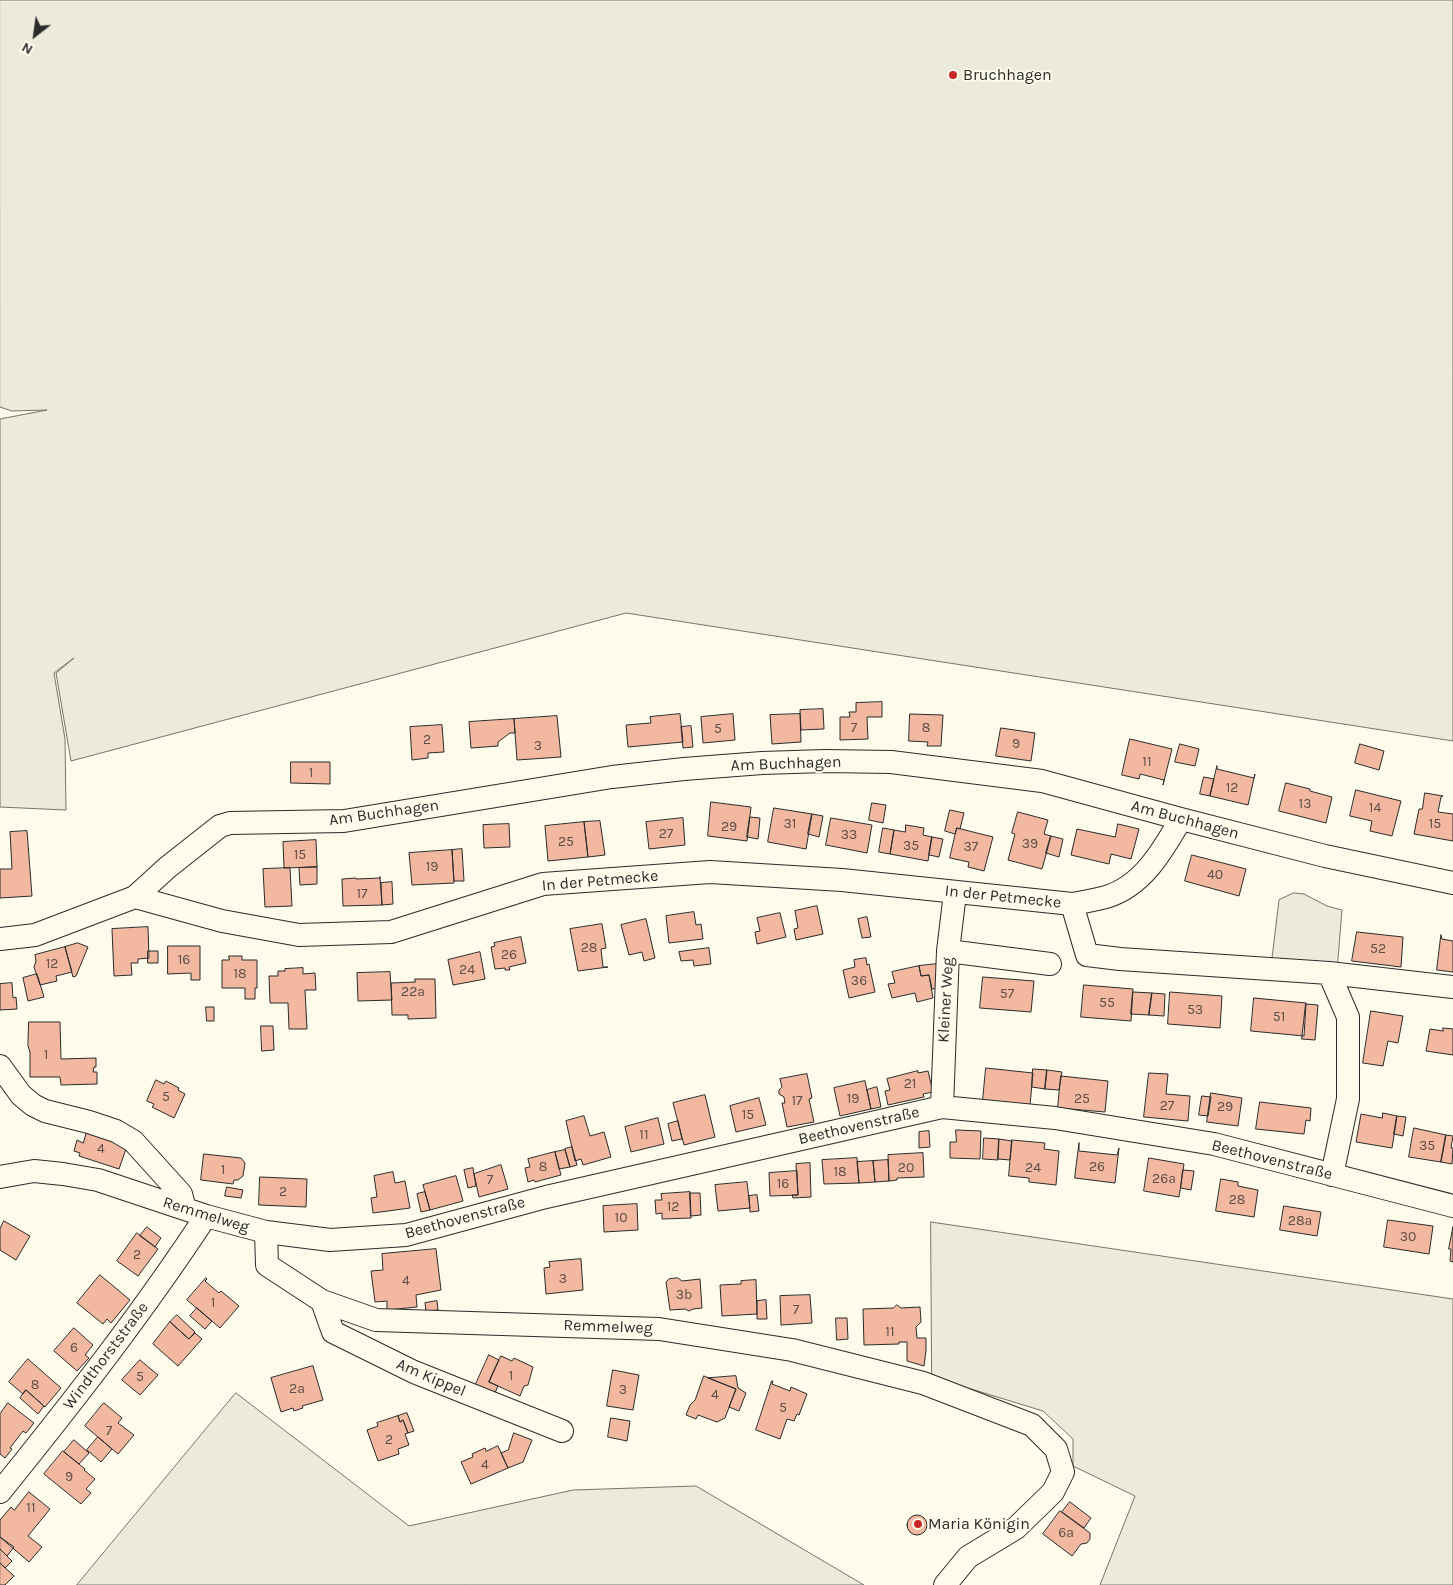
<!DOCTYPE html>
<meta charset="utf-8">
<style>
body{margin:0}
#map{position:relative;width:1453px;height:1585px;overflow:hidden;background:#fdfbea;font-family:Karla,sans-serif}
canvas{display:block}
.north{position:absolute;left:10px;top:10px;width:50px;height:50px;-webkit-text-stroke:4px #fdfbea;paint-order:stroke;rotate:210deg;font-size:14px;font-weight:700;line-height:20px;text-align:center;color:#2b2b2b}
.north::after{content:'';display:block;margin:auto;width:18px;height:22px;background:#2b2b2b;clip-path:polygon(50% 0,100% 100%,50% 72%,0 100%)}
</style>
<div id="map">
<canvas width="1453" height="1585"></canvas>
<div class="north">N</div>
</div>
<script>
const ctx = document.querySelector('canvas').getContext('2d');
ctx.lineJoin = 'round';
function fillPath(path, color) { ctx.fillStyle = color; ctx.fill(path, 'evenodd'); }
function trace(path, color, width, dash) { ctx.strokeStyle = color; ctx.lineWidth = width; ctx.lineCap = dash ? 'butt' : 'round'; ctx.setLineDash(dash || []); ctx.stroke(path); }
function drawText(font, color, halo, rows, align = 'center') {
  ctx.font = font + ' Karla,sans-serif'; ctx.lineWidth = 4; ctx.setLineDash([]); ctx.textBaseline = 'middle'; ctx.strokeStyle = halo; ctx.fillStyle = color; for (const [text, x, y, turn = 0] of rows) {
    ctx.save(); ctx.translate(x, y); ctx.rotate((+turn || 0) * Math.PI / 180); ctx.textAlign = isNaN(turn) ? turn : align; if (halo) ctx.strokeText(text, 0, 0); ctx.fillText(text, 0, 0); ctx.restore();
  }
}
const green = new Path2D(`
 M0 0H1453V741L626 613 71 761 56 673 74 658 54 673 65 739 66 810 0 807V419L47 410 12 411 0 407Z
 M1294 893 1304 894 1327 906 1342 910 1337 971 1271 966 1279 900Z
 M931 1222 1453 1299V1585H1100L1135 1496 1073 1466V1439L1043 1411 932 1377Z
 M236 1393 409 1526 573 1490 696 1486 864 1585H77Z`);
const building = new Path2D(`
 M882 702V717H867L868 739 840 740V717H850L849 712H856V703Z
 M823 709 824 729 801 730 800 710Z
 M680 714 683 742 628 747 626 725 651 723 650 717Z
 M733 714 735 740 703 743 701 717Z
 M800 714 801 742 772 744 770 715Z
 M910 714 943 715 941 746H927L928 742 909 741Z
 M557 716 561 757 517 760 514 719Z
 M514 719 515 733H510L498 742V746L471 748 469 722Z
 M442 725 444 752 428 753V758L412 760 410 727Z
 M691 726 693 747 683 748 681 727Z
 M1001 728 1035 733 1031 761 996 756Z
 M1130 739 1172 749 1163 785 1164 780 1140 774 1139 779 1122 775Z
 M1180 744 1199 749 1195 766 1175 762Z
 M1360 744 1384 751 1379 770 1355 763Z
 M291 762H330V784L291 783Z
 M1217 766V769L1254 778 1255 774 1248 805 1210 796Z
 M1204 777 1214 779 1210 796 1200 794Z
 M1286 783 1310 789V791L1332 797 1326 823 1279 811Z
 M1356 790 1401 801 1392 836 1370 831 1372 821 1350 816Z
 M1425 793 1443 796 1441 797 1438 812 1453 814V841L1414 834 1419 809H1422Z
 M711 802 751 807 747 841 708 836Z
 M872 803 886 805 883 823 869 820Z
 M774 808 812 814 806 849 768 842Z
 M950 810 964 813 960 829 957 828 955 834 945 831Z
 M1018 812 1048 820 1044 834 1051 836 1042 869 1008 860 1015 834 1012 833Z
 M812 814 823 816 819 837 808 834Z
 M750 817 760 818 758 839 747 837Z
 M683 818 685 845 649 849 646 822Z
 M831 818 872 825 867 853 826 845Z
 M600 821 605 855 588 857 584 822Z
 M584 822 588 857 548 861 545 826Z
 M509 824 510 847 484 848 483 825Z
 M1118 824 1139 829 1131 859 1111 854 1109 864 1071 855 1077 829 1115 837Z
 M906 825 924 828 923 835 932 837 928 861 890 854 894 830 905 832Z
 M883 828 894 830 890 854 879 852Z
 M957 828 993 837 984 871 968 867 969 862 950 858Z
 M27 831 32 896 0 898V869H12L10 832Z
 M1051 836 1063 839 1059 857 1046 853Z
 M932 837 943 839 939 857 929 855Z
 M316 840 317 867 284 868 283 842Z
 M462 849 464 881H454L452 850Z
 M452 850 454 883 412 885 409 853Z
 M1192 855 1246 869 1239 896 1185 881Z
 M317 867V884L300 885 299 868Z
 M290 868 292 906 265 907 263 869Z
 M380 877 382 905 343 906 342 879 356 878V879L380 878Z
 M392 882 393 904 382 905 381 883Z
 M817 906 823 934 796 940 794 929 798 928 795 911Z
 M694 912 696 925 701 924 703 939 669 943 666 916Z
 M780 913 786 937 757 944 755 932 760 931 757 918Z
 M867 917 871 937 862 938 858 919Z
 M646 919 655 958 644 961 642 952 629 955 621 925Z
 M602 924 606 948 601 949 603 967H608L578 971 570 929Z
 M148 927 149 958 138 959V963H131L132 975 114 976 112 929Z
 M1357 932 1403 937 1401 967 1352 961Z
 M1441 935 1442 939 1453 941V972L1437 970Z
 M521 937 526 963 509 967 510 970H505V968L495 969 491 947 495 946 494 943Z
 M78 943 88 947 76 976 73 977 65 947Z
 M168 946H200V980H191V973L168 974Z
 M65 947 72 972 56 976 57 981 40 985 34 967 36 961 35 955Z
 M709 948 711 964 694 966 693 960 681 961 679 952Z
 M148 951H158V963H148Z
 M480 952 485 979 453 985 448 960Z
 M229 956H242V960H257V988H255V999H245V988H222V960H229Z
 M866 958 867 965 869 964 875 992 849 998 843 970 855 967 854 960Z
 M937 964 939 988 932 989 929 975 921 976 919 966Z
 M919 966 921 976 929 975 933 998 917 1002 915 993 892 998 888 984 895 983 892 972Z
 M303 968V974L315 973 316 990H305L307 1029H289L288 1003H270L269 976H278V971H285V969Z
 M390 972 392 1000 358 1001 357 973Z
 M37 974 44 997 28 1001 23 978Z
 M983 977 1034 981 1031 1012 980 1008Z
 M415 979H435L436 1018 408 1019V1015H392L391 983 415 982Z
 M12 983 13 998 16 997 17 1009 0 1010V984Z
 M1084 985 1133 989 1131 1021 1081 1017Z
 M1133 992 1152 993 1149 1015 1131 1014Z
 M1170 992 1222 996 1220 1028 1168 1024Z
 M1152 993 1165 994 1164 1016 1149 1015Z
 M1254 998 1306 1003 1304 1036 1251 1031Z
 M1306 1004 1318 1005 1315 1040 1302 1039Z
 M206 1007H214V1021H207Z
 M1371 1011 1403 1016 1398 1043 1388 1041 1383 1066 1363 1063Z
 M29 1022H60L61 1059 96 1058V1067H94L93 1072H97V1084L61 1085 60 1077H30V1052L28 1046Z
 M261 1026H273L274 1050 262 1051Z
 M1443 1028 1453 1029V1055L1426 1051 1430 1029 1443 1031Z
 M986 1068 1033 1073 1030 1105 983 1100Z
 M1033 1069 1047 1070 1045 1089 1032 1087Z
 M1047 1070 1062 1072 1059 1090 1045 1089Z
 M918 1071V1073L928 1071 933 1092 923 1094 924 1097 888 1105 885 1091 890 1090 887 1079Z
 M1149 1073 1168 1074 1166 1094 1190 1096 1188 1121 1144 1117Z
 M807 1074 812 1098 809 1099 814 1122 787 1127 782 1103H785L784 1097 779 1094V1090L782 1087 780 1079Z
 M1061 1076 1108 1081 1105 1112 1058 1108Z
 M156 1080 164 1084 166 1081 179 1088 178 1090 185 1094 174 1118 152 1107 154 1104 147 1101Z
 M865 1081 871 1109 840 1116 834 1088Z
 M877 1087 881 1107 871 1109 867 1090Z
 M1211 1093 1242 1098 1238 1126 1207 1122Z
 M705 1095 715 1137 684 1145 673 1103Z
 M1202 1096 1211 1097 1208 1116 1199 1115Z
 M759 1098 766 1125 736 1132 730 1106Z
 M1260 1102 1311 1108 1310 1121 1306 1120 1304 1134 1256 1129Z
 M1383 1113 1397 1116 1392 1148 1356 1142 1361 1114 1382 1118Z
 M584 1116 590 1136 604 1132 611 1157 583 1165 581 1159 575 1161 566 1121Z
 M1397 1116 1406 1117 1403 1136 1394 1134Z
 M658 1118 664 1144 631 1152 625 1127Z
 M678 1121 682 1139 672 1141 668 1124Z
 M1414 1128 1446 1135 1441 1162 1409 1157Z
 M956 1130 981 1131 980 1159 950 1158V1142H956Z
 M87 1131 127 1146 119 1169 79 1156 80 1153 74 1151 77 1140 83 1143Z
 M929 1131 930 1147 919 1148V1132Z
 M1446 1135 1453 1136 1451 1148H1453L1452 1164 1441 1162Z
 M984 1138 999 1139 998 1160 983 1159Z
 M999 1139 1012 1141 1010 1160 998 1159Z
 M1012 1140 1045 1143 1044 1149 1059 1151 1056 1185 1029 1182V1178L1009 1176Z
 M1079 1143V1151L1117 1155 1119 1148 1115 1183 1075 1178Z
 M572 1147 577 1165 570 1167 565 1149Z
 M565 1150 570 1167 559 1169 555 1152Z
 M555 1152 561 1175 535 1182 534 1180 528 1182 525 1168 530 1167 528 1159Z
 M923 1153 924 1177 897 1178V1180L889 1181 888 1155Z
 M204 1154 241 1158 245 1163 243 1176 238 1180H234L233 1184 201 1180Z
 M857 1158 859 1183 824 1184 822 1160Z
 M1149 1158 1184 1164 1179 1197 1144 1191Z
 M888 1160 889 1181 875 1182 873 1161Z
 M873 1161 875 1182 859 1183 857 1162Z
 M810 1163 811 1197 793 1198 792 1195H798L796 1164Z
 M501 1165 508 1189 479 1197 474 1174Z
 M473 1168 476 1186 468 1188 464 1170Z
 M1183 1170 1194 1171 1191 1190 1181 1188Z
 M797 1171 798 1195 770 1196 769 1173Z
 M393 1172 395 1183 405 1181 410 1208 373 1213 371 1198 377 1197 374 1176Z
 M456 1176 463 1201 430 1210 423 1185Z
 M260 1177 307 1179 306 1207 259 1205Z
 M1221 1179 1238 1182V1186L1258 1190 1254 1217 1216 1211Z
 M747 1182 750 1208 718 1211 715 1185Z
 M227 1187 243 1190 241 1198 225 1196Z
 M425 1192 430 1210 421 1212 417 1194Z
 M690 1192 691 1218 662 1219V1213L656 1214 655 1200H662L661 1194Z
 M690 1193H700L701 1215 691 1216Z
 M757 1195 759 1211 750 1212 749 1196Z
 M637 1204 638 1230 604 1232 603 1206Z
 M1284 1206 1321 1212 1317 1236 1280 1230Z
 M1388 1220 1433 1226 1429 1254 1384 1247Z
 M4 1221 30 1236 16 1260 0 1250V1229Z
 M147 1227 161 1238 155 1247 140 1236Z
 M1453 1227V1262L1450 1261 1451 1249H1449Z
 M137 1233 158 1249 138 1276 117 1261Z
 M436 1249 441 1290 416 1295 417 1307 387 1310V1301L375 1302 371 1271 383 1270 382 1254Z
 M581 1259 583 1290 546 1294 544 1268 550 1267 549 1262Z
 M100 1275 130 1300 111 1323 107 1319 103 1324 77 1303Z
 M206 1278 207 1279 205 1281 219 1293 221 1291 239 1306 220 1328 187 1300Z
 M678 1278 682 1281 700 1279 702 1308 693 1309 689 1311 685 1309 670 1310 666 1282 669 1279Z
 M756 1280 757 1314 722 1316 720 1285 741 1284V1281Z
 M810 1295 812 1323 781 1325 780 1296Z
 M766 1300 767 1319H757V1301Z
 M437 1301 438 1310 426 1311 425 1303Z
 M897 1305 901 1308 920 1307 921 1322 916 1327 917 1338H926V1350L924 1366 907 1361V1342H899V1344L864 1345 863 1309 893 1308Z
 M197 1308 212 1321 205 1329 190 1316Z
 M177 1315 195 1332 189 1339 170 1322Z
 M836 1318H847L848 1339 837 1340Z
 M170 1322 189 1339 195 1333 202 1339 178 1366 153 1344Z
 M74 1328 93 1345 85 1355 89 1358 77 1371 54 1351Z
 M489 1355 499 1360 489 1382 498 1386 494 1395 475 1386Z
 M501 1356 512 1361 514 1358 533 1367 528 1385 524 1386 520 1396 489 1382Z
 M28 1359 61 1388 45 1407 26 1390 23 1394 9 1382Z
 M140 1360 158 1375 140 1395 122 1380Z
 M313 1366 323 1400 302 1406 303 1408 294 1411 293 1408 281 1412 271 1378Z
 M613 1370 639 1375 633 1410 607 1406Z
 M704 1376 736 1389 725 1418 717 1422 698 1415 696 1419 686 1415 690 1405 695 1400Z
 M736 1376 738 1388 746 1393 739 1411 729 1407 736 1389 708 1378Z
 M772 1381H773L772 1384 790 1391 791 1387 807 1394 799 1415 797 1414 794 1421 787 1419 780 1439 756 1430Z
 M26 1390 44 1406 38 1414 20 1398Z
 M8 1403 34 1423 26 1433 23 1431 10 1448 12 1449 5 1458 0 1454V1414Z
 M104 1403 122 1418 118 1423 134 1435 118 1454 85 1426Z
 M407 1413 414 1431 408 1433 403 1420 400 1422 398 1416Z
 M398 1416 400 1422 403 1420 408 1433 405 1434 409 1445 398 1449 399 1454 378 1461 367 1430 378 1426 377 1423Z
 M611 1418 630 1421 627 1441 608 1437Z
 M514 1433 532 1440 523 1462 508 1468 501 1453 508 1450Z
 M98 1437 112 1449 101 1462 87 1450Z
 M74 1440 89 1453 79 1464 64 1452Z
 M498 1446 508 1468 471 1484 461 1462 473 1457 472 1454 485 1448 486 1451Z
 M63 1451 85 1469 84 1470 95 1479 86 1489 91 1493 81 1504 44 1474Z
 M29 1492 50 1509 28 1536 42 1547 29 1562 0 1537V1520L11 1507 14 1510Z
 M1070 1502 1091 1518 1084 1528 1062 1512Z
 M1060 1511 1090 1533V1539L1087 1543 1081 1544 1072 1556 1043 1534Z
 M907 1525a10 10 0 1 1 20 0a10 10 0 1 1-20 0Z
 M0 1537 14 1547 7 1556 0 1549Z
 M0 1549 12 1561 5 1568 0 1563Z
 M0 1563 14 1576 5 1585H0Z`);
const minor = new Path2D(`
 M135 897 168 867 220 826 230 823 344 821 612 777 684 769 762 763 825 761 891 762 1042 781 1181 819 1325 856 1453 883
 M1072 904 1087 955 1120 959 1329 973 1453 987
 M0 939 35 935 135 897 222 921 299 935 391 932 543 884 710 872 842 880 1072 904C1083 902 1095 900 1106 897 1143 886 1163 850 1181 819
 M948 951 1050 964
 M1329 973 1348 1017V1099L1332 1175
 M0 1066 21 1095 33 1105 45 1111 89 1122 116 1131 133 1141 181 1194 185 1209
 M942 1107 948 951 955 893
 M0 1177 34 1171 63 1174 98 1180 206 1216 266 1232 330 1240 406 1235 546 1197 942 1107 1055 1118 1214 1144 1453 1206
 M266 1232 267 1265 322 1301 376 1320 659 1329 792 1350 923 1383 1032 1425 1056 1449 1063 1472 1053 1492 1016 1528 968 1557 945 1585
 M322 1301 333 1332 414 1372 562 1431
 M0 1492C72 1403 143 1312 206 1216`);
const markers = [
 [953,75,5,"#c62828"],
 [918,1524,5,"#c62828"]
];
const numberNames = [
 ["7",854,728],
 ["8",926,728],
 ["5",718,729],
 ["2",427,740],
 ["9",1016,744],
 ["3",538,746],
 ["11",1147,762],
 ["1",311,773],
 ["12",1232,788],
 ["13",1305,804],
 ["14",1375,808],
 ["31",790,824],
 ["15",1435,824],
 ["29",729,827],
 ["27",666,834],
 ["33",849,835],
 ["25",566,842],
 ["39",1030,844],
 ["35",911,846],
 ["37",971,847],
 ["15",300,855],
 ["19",432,867],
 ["40",1215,875],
 ["17",362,894],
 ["28",589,948],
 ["52",1378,949],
 ["26",509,955],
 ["16",184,960],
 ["12",52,964],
 ["24",467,970],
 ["18",240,974],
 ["36",859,981],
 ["22a",413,992],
 ["57",1007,994],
 ["55",1107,1003],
 ["53",1195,1010],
 ["51",1279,1017],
 ["1",46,1055],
 ["21",910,1084],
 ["5",166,1097],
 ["19",853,1099],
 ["25",1082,1099],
 ["17",797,1101],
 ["27",1167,1106],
 ["29",1225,1107],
 ["15",748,1115],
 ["11",644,1135],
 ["35",1427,1146],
 ["4",101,1149],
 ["8",543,1167],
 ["26",1097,1167],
 ["20",906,1168],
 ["24",1033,1168],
 ["1",223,1170],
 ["18",840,1172],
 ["26a",1164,1179],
 ["7",490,1180],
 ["16",783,1184],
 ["2",283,1192],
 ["28",1237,1200],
 ["12",673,1207],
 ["10",621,1218],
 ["28a",1300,1221],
 ["30",1408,1237],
 ["2",137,1255],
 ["3",563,1279],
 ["4",406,1281],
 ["3b",684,1295],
 ["1",213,1303],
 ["7",796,1310],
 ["11",890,1332],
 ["6",74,1348],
 ["1",511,1376],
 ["5",140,1377],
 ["8",35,1385],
 ["2a",297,1389],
 ["3",623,1390],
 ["4",715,1395],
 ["5",783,1408],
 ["7",109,1431],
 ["2",389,1440],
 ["4",485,1465],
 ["9",69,1477],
 ["11",31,1508],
 ["6a",1066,1533]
];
const poiNames = [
 ["Bruchhagen",963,75],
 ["Maria Königin",928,1524]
];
const streetNames = [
 ["Am Buchhagen",786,764,-2],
 ["Am Buchhagen",384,813,-8],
 ["Am Buchhagen",1185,820,15],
 ["In der Petmecke",600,881,-5],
 ["In der Petmecke",1003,897,6],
 ["Kleiner Weg",946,1000,-87],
 ["Beethovenstraße",859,1126,-13],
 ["Beethovenstraße",1272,1160,14],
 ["Remmelweg",206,1215,17],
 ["Beethovenstraße",465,1218,-15],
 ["Remmelweg",608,1327,2],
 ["Windthorststraße",106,1356,-53],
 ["Am Kippel",431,1378,23]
];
fillPath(green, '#ecebdb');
trace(green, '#74746e', 1);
fillPath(building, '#f2b8a0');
trace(building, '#2b2b2b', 1);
trace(minor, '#2b2b2b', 24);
trace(minor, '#fdfbea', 22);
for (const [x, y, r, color] of markers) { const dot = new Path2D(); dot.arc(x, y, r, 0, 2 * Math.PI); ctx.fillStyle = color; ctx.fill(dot); trace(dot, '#fdfbea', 2); }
drawText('14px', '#5d4e48', null, numberNames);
drawText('16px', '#2b2b2b', '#fdfbea', poiNames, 'left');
drawText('16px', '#2b2b2b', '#fdfbea', streetNames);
</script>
